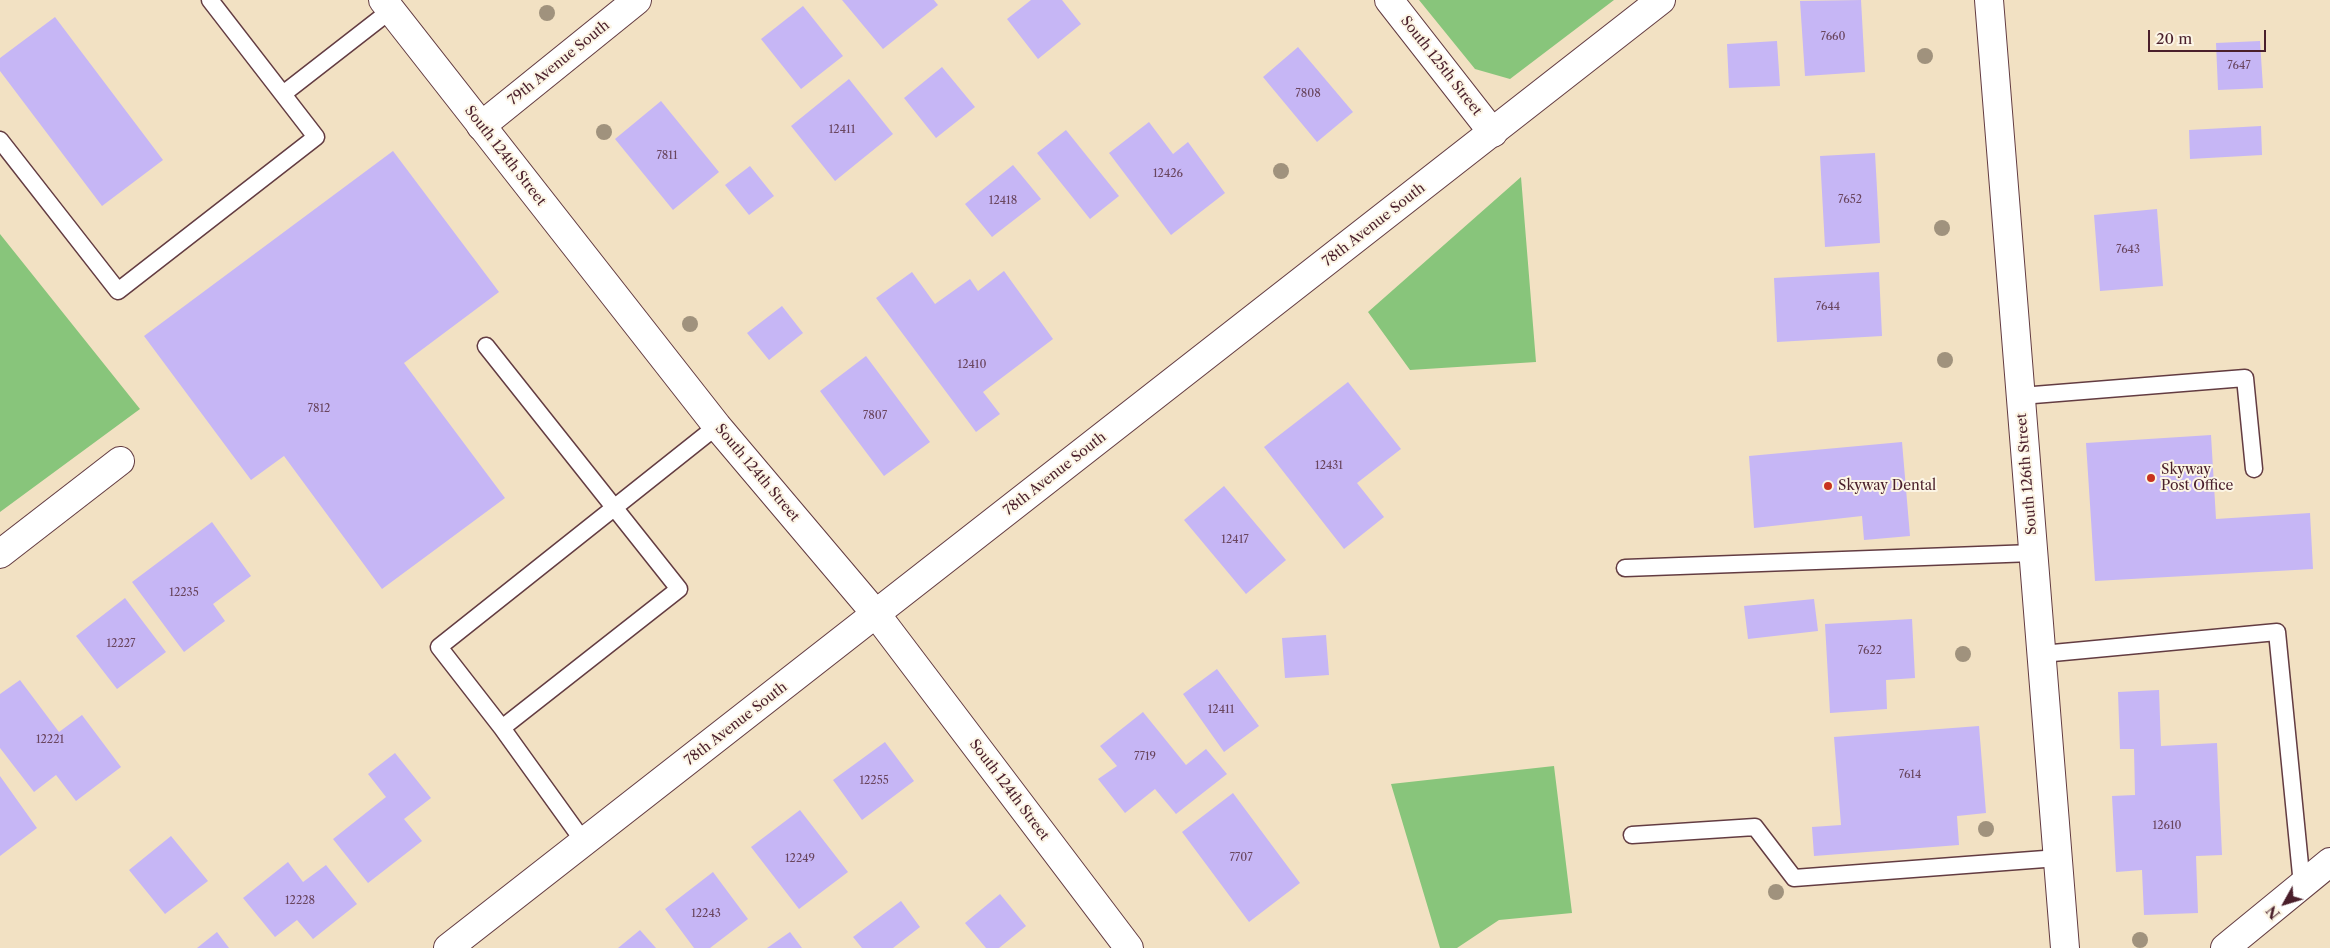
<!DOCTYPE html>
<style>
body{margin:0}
#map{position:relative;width:2330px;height:948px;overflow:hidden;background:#f2e1c3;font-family:"Libre Caslon Text",serif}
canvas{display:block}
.north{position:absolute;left:2260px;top:878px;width:50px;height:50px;-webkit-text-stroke:4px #fcf5e5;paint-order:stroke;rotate:231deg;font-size:14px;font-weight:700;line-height:20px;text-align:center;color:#4a1f2b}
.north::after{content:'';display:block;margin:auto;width:18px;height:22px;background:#4a1f2b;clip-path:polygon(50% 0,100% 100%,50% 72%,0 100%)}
.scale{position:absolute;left:2148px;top:30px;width:118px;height:22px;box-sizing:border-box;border:2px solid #4a1f2b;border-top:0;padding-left:6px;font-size:15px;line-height:18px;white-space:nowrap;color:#4a1f2b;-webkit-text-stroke:4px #fcf5e5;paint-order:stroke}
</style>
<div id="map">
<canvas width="2330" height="948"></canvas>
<div class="north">N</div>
<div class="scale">20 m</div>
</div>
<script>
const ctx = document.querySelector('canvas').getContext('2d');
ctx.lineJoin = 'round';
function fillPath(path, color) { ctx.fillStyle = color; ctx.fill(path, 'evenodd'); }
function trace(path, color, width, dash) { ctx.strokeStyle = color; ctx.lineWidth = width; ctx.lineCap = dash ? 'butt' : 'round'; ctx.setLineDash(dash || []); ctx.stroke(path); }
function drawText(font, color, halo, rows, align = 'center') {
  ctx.font = font + ' "Libre Caslon Text",serif'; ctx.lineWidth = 4; ctx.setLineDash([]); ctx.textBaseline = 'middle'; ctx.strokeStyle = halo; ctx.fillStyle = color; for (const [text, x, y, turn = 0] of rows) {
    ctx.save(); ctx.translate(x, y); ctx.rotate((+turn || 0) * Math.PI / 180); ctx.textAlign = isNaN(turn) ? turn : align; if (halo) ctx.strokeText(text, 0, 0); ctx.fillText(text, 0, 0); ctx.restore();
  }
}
const green = new Path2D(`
 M1419 0H1614L1510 79 1475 69Z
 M1521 177 1536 362 1410 370 1368 312Z
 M0 234 140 409 0 512Z
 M1554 766 1572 913 1499 920 1457 948H1440L1391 784Z`);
const building = new Path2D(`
 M842 0H934L938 5 883 49Z
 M1031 0H1062L1081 24 1038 59 1007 19Z
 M1861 0 1865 72 1805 76 1800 1Z
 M803 6 843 56 801 89 761 39Z
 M55 17 163 160 102 206 0 71V58Z
 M1777 41 1780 86 1729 88 1727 44Z
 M2260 41 2263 88 2218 90 2216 43Z
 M1298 47 1353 112 1317 142 1263 77Z
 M942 67 975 107 936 138 904 98Z
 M849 79 893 134 835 181 791 126Z
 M661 101 719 172 673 210 615 139Z
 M1149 122 1173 154 1188 142 1225 193 1171 235 1109 153Z
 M2261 126 2262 155 2190 159 2189 130Z
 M1066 130 1119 196 1090 219 1037 153Z
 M393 151 499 292 404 363 505 498 382 589 284 456 251 480 144 336Z
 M1875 153 1880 243 1825 247 1820 156Z
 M1013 165 1041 199 992 237 965 204Z
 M750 166 774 196 749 215 725 185Z
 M2157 209 2163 286 2100 291 2094 215Z
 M1004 271 1053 339 983 392 1000 414 976 432 876 298 912 272 935 304 970 279 978 291Z
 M1879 272 1882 336 1777 342 1774 278Z
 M782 306 803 333 769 360 747 333Z
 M866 356 930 442 884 476 820 391Z
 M1348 382 1401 449 1357 483 1384 517 1344 549 1264 447Z
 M2211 435 2216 519 2310 513 2313 569 2095 581 2086 443Z
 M1902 442 1910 536 1864 540 1862 516 1754 528 1749 456Z
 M1224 486 1286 560 1246 594 1184 520Z
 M212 522 251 576 213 604 225 621 184 652 132 582Z
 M125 598 166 652 117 689 76 636Z
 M1814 599 1818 631 1748 639 1744 606Z
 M1912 619 1915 678 1886 680 1887 709 1830 713 1825 624Z
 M1326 635 1329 675 1285 678 1282 638Z
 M1217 669 1259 726 1224 752 1183 694Z
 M20 680 59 732 82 715 121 767 76 801 56 775 34 792 0 748V694Z
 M2159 690 2161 746 2217 743 2222 855 2196 856 2198 913 2144 915 2142 870 2116 872 2112 796 2135 795 2134 749H2120L2118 692Z
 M1143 712 1186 765 1206 749 1227 774 1176 814 1155 789 1125 813 1098 779 1117 766 1100 746Z
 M1979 726 1986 813 1957 816 1959 845 1814 856 1812 827 1841 825 1834 737Z
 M885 742 914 781 862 820 833 780Z
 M395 753 431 798 404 819 422 841 368 883 333 839 386 797 368 774Z
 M0 776 37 828 0 856Z
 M1233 793 1300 883 1249 922 1182 832Z
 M800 810 848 872 799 909 751 847Z
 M171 836 208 881 165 914 129 870Z
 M288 862 303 882 326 865 357 904 313 939 297 920 275 937 243 898Z
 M713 872 748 919 710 948H694L665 909Z
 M1000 894 1026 926 999 948H986L965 923Z
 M901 901 920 927 893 948H862L853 937Z
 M640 930 656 948H618Z
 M217 932 229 948H197Z
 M790 932 802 948H767Z`);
const service = new Path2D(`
 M283 94 391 10
 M0 140 118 291 316 137 210 0
 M486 346 679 589 502 728
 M2021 396 2245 378 2254 469
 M1625 568 2033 553
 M2042 654 2277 632 2302 885
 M1632 835 1755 827 1794 878 2058 858
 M584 842 502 728 439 647 717 426`);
const minor = new Path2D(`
 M1389 0 1493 133
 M1989 0 2065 948
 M481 126 637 0
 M0 554 120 461
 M2225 948 2330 862`);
const tertiary = new Path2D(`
 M383 0 717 426 876 614 1129 948
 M448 948 1661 0`);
const trees = [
 [547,13],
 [1925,56],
 [604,132],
 [1281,171],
 [1942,228],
 [690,324],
 [1945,360],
 [1963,654],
 [1986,829],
 [1776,892],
 [2140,940]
];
const markers = [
 [2151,478,5,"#c8321e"],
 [1828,486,5,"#c8321e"]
];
const numberNames = [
 ["7660",1833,37],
 ["7647",2239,66],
 ["7808",1308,94],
 ["12411",842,130],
 ["7811",667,156],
 ["12426",1168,174],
 ["7652",1850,200],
 ["12418",1003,201],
 ["7643",2128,250],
 ["7644",1828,307],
 ["12410",972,365],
 ["7812",319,409],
 ["7807",875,416],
 ["12431",1329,466],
 ["12417",1235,540],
 ["12235",184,593],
 ["12227",121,644],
 ["7622",1870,651],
 ["12411",1221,710],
 ["12221",50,740],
 ["7719",1145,757],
 ["7614",1910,775],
 ["12255",874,781],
 ["12610",2167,826],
 ["7707",1241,858],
 ["12249",800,859],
 ["12228",300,901],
 ["12243",706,914]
];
const streetNames = [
 ["79th Avenue South",559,63,-39],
 ["South 125th Street",1441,66,52],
 ["South 124th Street",505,156,52],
 ["78th Avenue South",1374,225,-38],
 ["South 124th Street",757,473,50],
 ["78th Avenue South",1055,474,-38],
 ["South 126th Street",2027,474,-95],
 ["78th Avenue South",736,724,-38],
 ["South 124th Street",1009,790,53]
];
const poiNames = [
 ["Skyway",2161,470],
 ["Post Office",2161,486],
 ["Skyway Dental",1838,486]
];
fillPath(green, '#88c57b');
fillPath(building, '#c6b6f5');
trace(service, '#633c42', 19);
trace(minor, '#633c42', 30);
trace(tertiary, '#633c42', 30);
trace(service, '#fff', 16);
trace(minor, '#fff', 28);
trace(tertiary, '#fff', 28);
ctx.fillStyle = '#a0927d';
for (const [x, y] of trees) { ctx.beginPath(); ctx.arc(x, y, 8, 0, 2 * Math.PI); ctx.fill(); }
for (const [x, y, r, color] of markers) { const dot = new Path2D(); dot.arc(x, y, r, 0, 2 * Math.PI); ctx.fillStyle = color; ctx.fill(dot); trace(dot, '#fcf5e5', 2); }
drawText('11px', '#69455e', null, numberNames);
drawText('14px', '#4a1f2b', '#fcf5e5', streetNames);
drawText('14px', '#4a1f2b', '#fcf5e5', poiNames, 'left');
</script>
